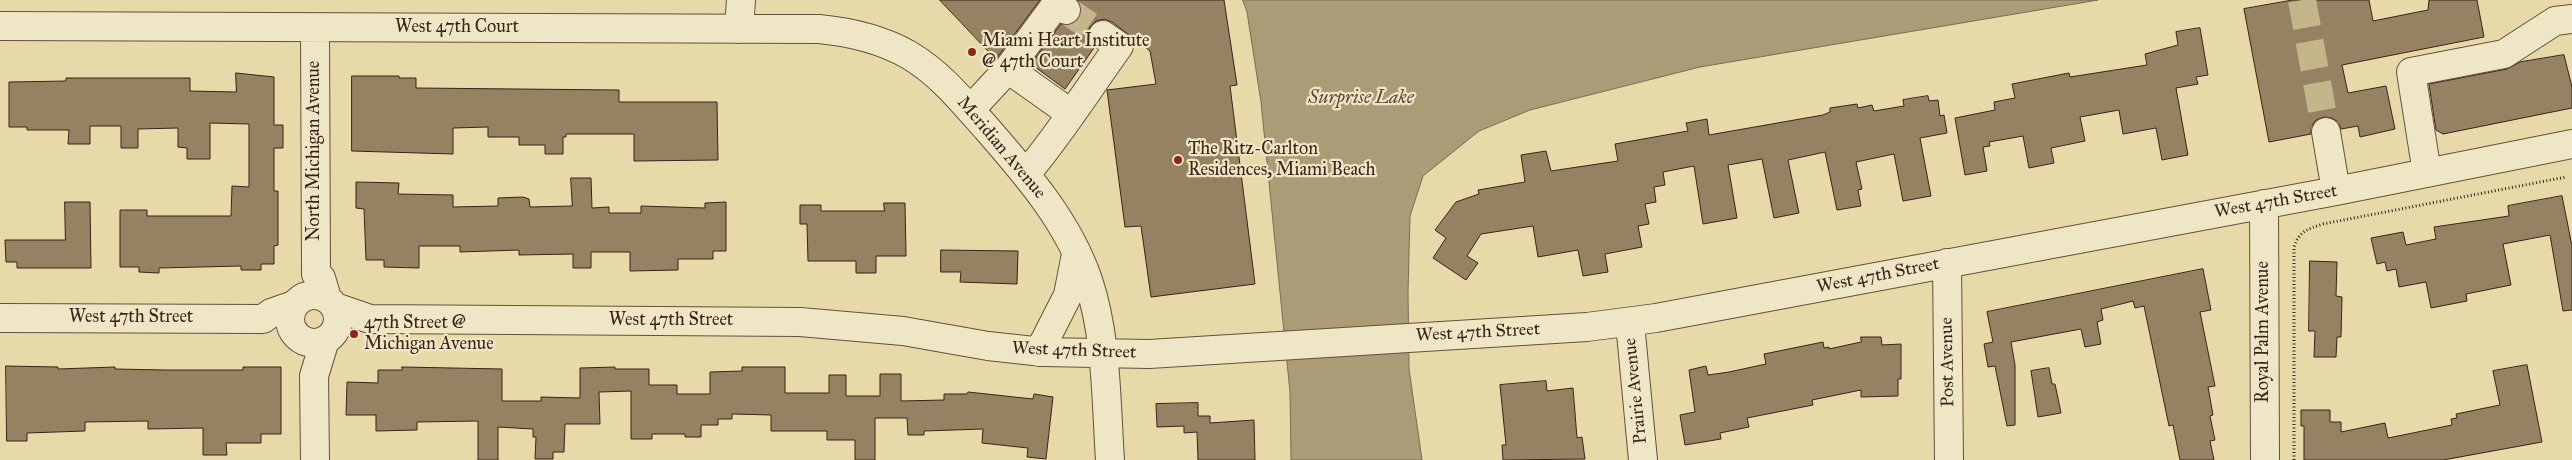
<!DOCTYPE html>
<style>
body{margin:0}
canvas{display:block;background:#e7d9a8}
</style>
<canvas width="2572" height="460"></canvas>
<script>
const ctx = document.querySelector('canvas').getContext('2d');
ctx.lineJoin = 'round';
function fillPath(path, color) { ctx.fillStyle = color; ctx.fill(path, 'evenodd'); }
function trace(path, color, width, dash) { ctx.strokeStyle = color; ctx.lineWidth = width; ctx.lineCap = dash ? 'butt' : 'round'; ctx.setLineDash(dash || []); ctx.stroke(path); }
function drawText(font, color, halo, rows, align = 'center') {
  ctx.font = font + ' "IM FELL Great Primer",serif'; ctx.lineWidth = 4.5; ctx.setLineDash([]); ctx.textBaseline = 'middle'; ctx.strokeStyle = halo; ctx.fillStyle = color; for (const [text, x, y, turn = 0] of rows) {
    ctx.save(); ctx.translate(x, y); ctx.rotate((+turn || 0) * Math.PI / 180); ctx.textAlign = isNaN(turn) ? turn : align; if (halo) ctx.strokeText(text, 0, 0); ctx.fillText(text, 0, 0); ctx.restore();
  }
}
const water = new Path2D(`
 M1243 0H2098L1700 67 1530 110 1479 131 1423 176 1410 216 1408 292 1409 369 1422 460H1291L1290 392 1261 102 1247 12Z`);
const building = new Path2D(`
 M940 0H1040L996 59Z
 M1077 0H1224L1237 85 1230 86 1255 284 1151 297 1141 226 1125 227 1107 90 1156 84 1150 51 1112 22 1104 19 1096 21 1090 27 1088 33 1089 41 1094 48 1065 89 1031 64 1061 24 1071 25 1079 19 1081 12Z
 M2293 0H2369L2373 21 2428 10 2429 0H2477L2484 37 2342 65 2348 93 2386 86 2395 129 2360 137 2358 126 2341 129 2338 122 2332 118 2324 117 2316 120 2311 127V134L2269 142 2244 9Z
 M2200 28 2208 75 2196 77 2198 84 2176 88 2188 155 2162 160 2156 128 2123 134 2119 110 2080 117 2085 141 2051 148 2054 163 2029 168 2023 136 1989 142 1990 146 1983 147 1987 171 1965 175 1955 118 1995 110 1994 102 2015 98 2012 84 2069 73 2070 77 2147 65 2145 54 2178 45 2176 32Z
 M2564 55 2572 87V108L2443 134 2436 130 2429 84 2507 69 2520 62Z
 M236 73 274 77V125H283V148H274V191H278V245L274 246V264H261V270H241V266L159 268V273L139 272V267H120V210H147V216H231L232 186 249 187V124L210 123V159H187V148L178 147V128L138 129V148H121V126H90V144H68L69 130H27V127H9V82L66 81V78H190V91L236 92Z
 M352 76H399V78H416V88L619 90V102H717L718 160 634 161V134H566V137H563V154H545V145H519V137H488V127L453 128V154L352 151Z
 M1928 96 1929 101 1938 100 1940 116 1944 115 1947 133 1920 138 1931 196 1903 201 1894 154 1856 162 1862 189 1858 190 1861 206 1837 210 1825 152 1788 160 1799 213 1774 218 1762 159 1728 165 1737 218 1703 224 1694 166 1663 172 1665 185 1654 187 1656 202 1645 204 1649 224 1638 226 1642 247 1605 254 1608 272 1583 276 1578 250 1538 257 1533 226 1481 234 1467 256 1478 263 1466 280 1433 258 1446 238 1435 230 1456 202 1479 194 1478 190 1525 182 1521 155 1546 151 1551 171 1618 161 1615 144 1688 131 1686 123 1707 119 1709 135 1823 115 1830 112V108L1857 104 1858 108 1872 105 1874 111 1904 106 1903 100Z
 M571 178H591L592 208 609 207V213H641V206L705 208V203L726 202V251H713V259H678V270L630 271V252H591V268H573V254L519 255V250L460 252V246H419V268L384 267V260H366L364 209 356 208V182L399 183 398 194 453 195V207L498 206V198L523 197 529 199 530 207 572 206Z
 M2562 196 2572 246V310L2563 311 2550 235 2503 244 2511 285 2466 294 2467 301 2431 308 2426 282 2399 287 2396 269 2387 271 2385 262 2377 264 2371 238 2403 232 2406 245 2436 239 2434 227 2509 216 2508 206Z
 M65 202H90L91 268H17V262H6L5 240H65Z
 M884 203H905L906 256H876V273H856V261H808L807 224H800V205H821V211H884Z
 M941 250 1018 251 1017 284 960 282 961 272H941Z
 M2310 261 2337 262 2336 296 2342 297 2341 337H2337L2336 357H2314L2315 331H2309Z
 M2203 269 2211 310 2200 312 2215 386 2208 387 2213 415 2210 416 2215 440 2210 441 2214 460H2180L2173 425 2169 426 2144 306 2135 308 2133 301 2101 309 2103 320 2097 322 2101 344 2085 347 2081 329 2011 342 2015 365V425L2007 426 1995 366 1988 367 1984 344 1993 342 1987 312Z
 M1861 337H1881L1882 345 1901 344V379H1898V396L1861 397V390L1812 400 1813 405 1747 418 1749 427 1720 433 1721 439 1685 445 1680 415 1695 412 1689 370 1706 366 1708 375 1729 372 1766 364 1764 354 1823 342 1824 348 1829 347V349L1861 342Z
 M2527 365 2542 442 2443 460H2304V426H2301V410H2330V422H2341V432L2385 423 2388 438 2452 425 2451 419 2457 418 2456 414 2500 405 2493 371Z
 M6 366 58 367V369L115 367V369L166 370H243V367H281V434H261V443H226L227 455H203V428L148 429V421L85 422V431L27 433V441H7Z
 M402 367 502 369V401H541V397L580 398V368L615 367V369H649V385H677V394H710V372L742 371V367H785V393H829V375H846V396H880V374H901V401L944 400V394H967L968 392 1033 399 1034 394 1053 397 1046 459 1027 457 1028 448 982 443 983 429 924 431V435H908L907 418H875V460H855V440H827V431H771V415L732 414V419H718V425H701V437H685V434H652V439H631V391L599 392 600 424H565L564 452H553V459H535L536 437H533V429L498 427V460H478V421L417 422V430L376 431V415H346L347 382 378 383V370H402Z
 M2049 368 2052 384H2055L2061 413 2038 417 2031 371Z
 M1546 381 1547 391 1573 388 1577 438 1582 437 1585 459 1503 460 1502 445H1506L1500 385Z
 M1198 403V416H1210V423L1254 420 1255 460H1198L1197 432 1184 433V426L1157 427 1156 404Z`);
const minorTunnel = new Path2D(`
 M2302 0 2326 132
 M1066 10 1103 35`);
const path = new Path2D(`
 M2294 460V247C2299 231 2308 229 2323 224L2566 177`);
const minor = new Path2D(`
 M0 26 819 29C850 32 881 39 909 55 941 74 963 102 988 130 1028 176 1068 222 1088 280 1107 336 1106 401 1110 460
 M315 28 316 274 321 278 327 298
 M739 29 741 0
 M1008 69 1070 113
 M970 110 1008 69 1057 3 1066 10
 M2326 132 2336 191
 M2427 173 2411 72 2504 54 2555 21 2572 19
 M1026 174C1060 134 1088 89 1119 46L1103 35
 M2264 204 2265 460
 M1947 263 1949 460
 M290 319a24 24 0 1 1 48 0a24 24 0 1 1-48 0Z
 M335 307 370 319 800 322 903 331 988 346 1043 352 1149 354 1587 327 1656 318 2336 191 2572 144
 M0 318 263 319 271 313 294 305
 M1630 323 1643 460
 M1039 352 1068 295 1076 254
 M315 460 314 376 325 340`);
const markers = [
 [972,52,5,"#8f2418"],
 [1178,160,5,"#8f2418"],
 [354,334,5,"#8f2418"]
];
const streetNames = [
 ["West 47th Court",457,28],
 ["Meridian Avenue",1001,148,50],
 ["North Michigan Avenue",315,151,-90],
 ["West 47th Street",2276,202,-10],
 ["West 47th Street",1878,276,-11],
 ["West 47th Street",131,318],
 ["West 47th Street",671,321],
 ["Royal Palm Avenue",2264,332,-90],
 ["West 47th Street",1478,333,-3],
 ["West 47th Street",1074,351,2],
 ["Post Avenue",1948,362,-91],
 ["Prairie Avenue",1636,391,-96]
];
const poiNames = [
 ["Miami Heart Institute",982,42],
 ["@ 47th Court",982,63],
 ["The Ritz-Carlton",1188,150],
 ["Residences, Miami Beach",1188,171],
 ["47th Street @",364,324],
 ["Michigan Avenue",364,345]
];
const waterNames = [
 ["Surprise Lake",1361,98]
];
fillPath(water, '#ac9b77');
trace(water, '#7e6b51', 1);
fillPath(building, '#948263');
trace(building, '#3a2319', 1);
trace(minorTunnel, '#c4b58b', 28, [28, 14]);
trace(minor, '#65503d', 30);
trace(path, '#3a2319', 3, [1, 2.5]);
trace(minor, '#efe6c6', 28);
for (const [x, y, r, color] of markers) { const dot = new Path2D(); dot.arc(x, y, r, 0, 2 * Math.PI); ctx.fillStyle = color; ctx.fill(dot); trace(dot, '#efe6c6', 2); }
drawText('18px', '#3a2319', '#efe6c6', streetNames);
drawText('18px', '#3a2319', '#efe6c6', poiNames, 'left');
drawText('italic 19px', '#5c4735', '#efe6c6', waterNames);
</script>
